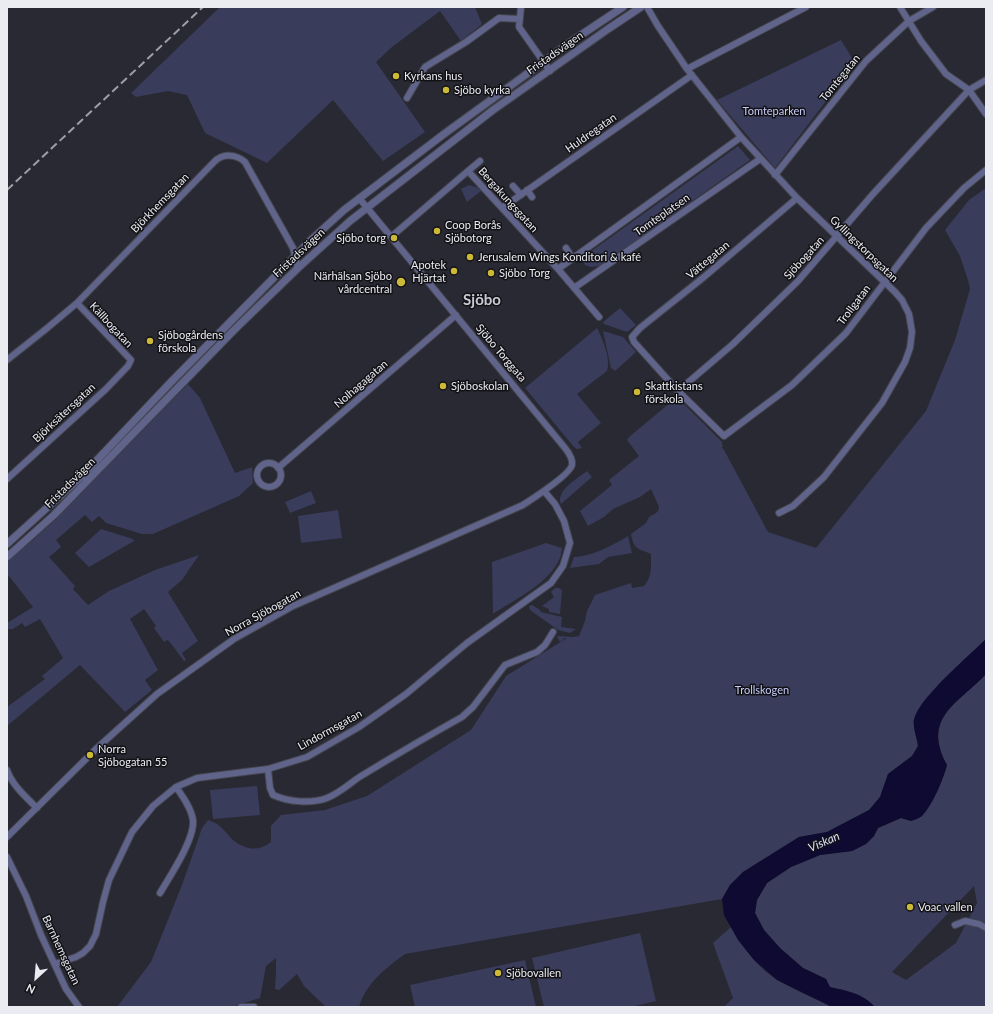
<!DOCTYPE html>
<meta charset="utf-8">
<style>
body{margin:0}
#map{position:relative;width:993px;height:1014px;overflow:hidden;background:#282932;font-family:Lato,sans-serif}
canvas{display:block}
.frame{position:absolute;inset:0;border:8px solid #ebecf2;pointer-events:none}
.north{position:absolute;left:16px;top:958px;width:40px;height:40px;-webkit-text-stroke:3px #121216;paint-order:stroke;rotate:206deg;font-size:11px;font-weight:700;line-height:16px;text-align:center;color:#ebecf2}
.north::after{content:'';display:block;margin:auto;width:14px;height:18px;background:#ebecf2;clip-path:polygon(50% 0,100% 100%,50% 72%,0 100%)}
</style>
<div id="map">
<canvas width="993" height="1014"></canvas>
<div class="frame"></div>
<div class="north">N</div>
</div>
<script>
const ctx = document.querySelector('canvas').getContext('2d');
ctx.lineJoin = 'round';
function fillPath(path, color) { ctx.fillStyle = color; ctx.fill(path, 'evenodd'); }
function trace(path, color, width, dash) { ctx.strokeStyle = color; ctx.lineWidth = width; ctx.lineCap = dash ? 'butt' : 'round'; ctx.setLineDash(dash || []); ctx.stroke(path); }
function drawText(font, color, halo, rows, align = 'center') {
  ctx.font = font + ' Lato,sans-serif'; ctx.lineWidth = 3; ctx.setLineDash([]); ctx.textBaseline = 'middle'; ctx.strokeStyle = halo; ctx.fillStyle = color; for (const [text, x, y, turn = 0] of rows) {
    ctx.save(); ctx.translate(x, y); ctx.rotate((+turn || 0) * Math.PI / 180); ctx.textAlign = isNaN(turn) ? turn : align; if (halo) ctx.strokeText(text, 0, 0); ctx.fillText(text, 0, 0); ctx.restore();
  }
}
const green = new Path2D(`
 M220 7H475L482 24 461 41 440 11 392 47 376 62 425 132 383 161 333 100 267 163 205 133 187 95 168 91 136 97 131 93Z
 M841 40 855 63 775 168 717 100Z
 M738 146 750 160 600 266 591 267 585 265 583 262V257Z
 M469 185 478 188 481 191 467 202 461 189Z
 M986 188V639L941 682 913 721 918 746 912 756 888 774 880 797 869 810 827 832 799 837 743 872 730 885 722 899 405 954C386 968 366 983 359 1007H326L304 986 297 974 279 990 275 989 276 971V958L266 966 260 998 232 1007H117L151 962 182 885 202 828 208 820C211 821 214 822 217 824 223 828 228 835 233 840 246 850 258 852 271 842V826L281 815 325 810 367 796 471 730 506 676 567 638H565L560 642 557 636 573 637 579 636 585 621 587 611 595 595 631 583 632 588 644 586C652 577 651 567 651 554 637 548 634 550 631 534L646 523 649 517 656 513 658 511 659 507 651 489 640 497 613 509 604 517 588 526 580 511 612 485 609 480 639 456 627 440 629 437 677 397 722 442V445L723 446 721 449 723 448 768 532 816 548 926 411 955 340 970 289 968 280 960 256 945 230 969 200Z
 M620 308 636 325 627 332 604 324 603 322Z
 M597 328C603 340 611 358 607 371L577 394 601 423 578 442 582 448 577 449 574 447 525 388Z
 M603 331 623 337 636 352 615 371 611 368Z
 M188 384 200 398 235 473 252 467 253 483 239 496 153 534H142L106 523 99 516 92 522 85 515 56 540 61 547 49 557 75 586 73 589 88 605 109 591 155 570 199 555 182 580 168 592 198 641 182 653 186 660 184 661 169 641 167 640 164 642 154 628 156 626 144 609 130 619 158 670 145 680 152 690 125 712 80 665 7 726V707L45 679 42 676 63 658 40 619 25 627 22 623 13 629H7V623L33 607 9 576 7 577V561L32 541 56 519Z
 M587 471 592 477 561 504C555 491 578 478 587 471Z
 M311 491 316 503 290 513 285 502Z
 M338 510 342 538 301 543 298 516Z
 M101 529 133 539 134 541 89 567 75 553Z
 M628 536 632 553 608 557 599 564 570 568 574 557C590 557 614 545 628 536Z
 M546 543 562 548C561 552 561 557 559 560 548 584 514 600 493 614L492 562Z
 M555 588H559L562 590 560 614 549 612V609L542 606 554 597 551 592Z
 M532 605 540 610 541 612 562 617 561 627 576 629 570 633 558 630 530 610 529 606Z
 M986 674V821L985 825 986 1007H875C862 993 847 991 829 987L826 979 803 968 780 948 764 930 755 913 757 900 767 883 791 867 820 855 852 851 866 844 874 836 878 828 901 818 911 821C914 820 919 818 922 816 933 804 943 780 947 765 922 717 958 704 986 674ZM974 886 977 903 956 943 906 980 892 972Z
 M257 786 260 815 213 819 210 790Z
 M731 927C743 947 758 969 779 981 796 991 815 998 832 1007H724L733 998 713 943Z
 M640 933 656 1001 631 1007H544L532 958Z
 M525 960 536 1007H415L410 985Z`);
const water = new Path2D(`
 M986 639V674C958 704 921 717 947 765 943 780 933 804 922 816 919 818 914 820 911 821L901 818 878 828 874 836 866 844 852 851 820 855 791 867 767 883 757 900 755 913 764 930 780 948 803 968 826 979 830 987C847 991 862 993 875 1007H832L777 980 754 960 738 940 724 915 722 899 730 885 743 872 799 837 827 832 869 810 880 797 888 774 912 756 918 746C917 738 913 729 914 722 914 702 970 655 986 639Z`);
const minor = new Path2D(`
 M521 7 519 27 550 71
 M647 7 658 26 687 69 741 137 797 198 895 292 902 300 909 314 912 332 910 348 905 362 882 403 824 477 793 506 779 513
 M900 7 921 41 946 74 969 90 986 114
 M687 69 806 7
 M407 98 425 67 466 42 499 18 520 19
 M468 171 480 161
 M775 175 866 61 909 21 933 7
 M513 186 521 195
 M527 190 532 197
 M797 198 704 277 640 328 632 337 634 342 678 391 724 436 792 385 846 333 926 228 964 188 986 170
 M502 208 692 75
 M392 236 468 171 558 269 599 317
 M566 248 573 259
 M558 269 741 137
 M574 288 760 159
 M7 360 46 329 77 303 214 162C223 153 236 154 245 162L293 248 298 268
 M678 391 733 344 798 281 873 194 969 90 986 80
 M257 475a12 12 0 1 1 24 0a12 12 0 1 1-24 0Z
 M278 468 456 315
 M7 479 106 389 128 366 131 360 77 303
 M268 769 270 788 273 795C289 802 311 804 327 798 340 793 350 783 361 776 394 756 428 736 462 717L473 707 505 665 537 652 545 645 553 632
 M7 770C12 785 26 797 37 808
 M7 837 96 749 157 694 234 639 293 606 523 505C532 499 570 475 572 465 573 459 569 453 565 448L359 198
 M7 857 26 896 41 935 66 989 79 1007
 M160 893C170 876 195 839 193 820 191 808 183 797 176 787
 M955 925 965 921 979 924 986 928
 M55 964 76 957 83 953 90 946 96 934 103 902 109 880 132 832 153 806 176 787 197 778 268 769 307 757 359 727 406 694 467 643 551 583 563 566 570 543 564 521 555 504 544 491
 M241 1007H254`);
const tertiary = new Path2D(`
 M7 544 81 477 171 382 312 239 344 210 444 134 575 39 623 7
 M7 557 54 515 233 331 298 268 350 221 493 110 608 29 641 7`);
const rail = new Path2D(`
 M7 190 203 7`);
const markers = [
 [396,76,4,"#cdb938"],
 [446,90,4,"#cdb938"],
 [437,231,4,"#cdb938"],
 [394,238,4,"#cdb938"],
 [470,257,4,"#cdb938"],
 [454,271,4,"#cdb938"],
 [491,273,4,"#cdb938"],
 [401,282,5,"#cdb938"],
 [150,341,4,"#cdb938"],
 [443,386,4,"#cdb938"],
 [637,392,4,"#cdb938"],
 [90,755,4,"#cdb938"],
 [910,907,4,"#cdb938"],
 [498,973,4,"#cdb938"]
];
const streetNames = [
 ["Fristadsvägen",555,53,-35],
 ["Tomtegatan",840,78,-51],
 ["Huldregatan",591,133,-35],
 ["Bergakungsgatan",508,200,48],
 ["Björkhemsgatan",160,203,-46],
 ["Tomteplatsen",662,215,-35],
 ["Gyllingstorpsgatan",864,249,44],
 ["Fristadsvägen",299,253,-43],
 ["Sjöbogatan",804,258,-48],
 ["Vättegatan",708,260,-40],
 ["Trollgatan",854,305,-53],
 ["Källbogatan",111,325,47],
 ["Sjöbo Torggata",501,353,50],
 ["Nolhagagatan",361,384,-41],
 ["Björksätersgatan",64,413,-43],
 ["Fristadsvägen",70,483,-45],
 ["Norra Sjöbogatan",263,613,-29],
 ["Lindormsgatan",330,730,-29],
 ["Barnhemsgatan",61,950,65]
];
const poiNames = [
 ["Kyrkans hus",404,76],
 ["Sjöbo kyrka",454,90],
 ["Coop Borås",445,225],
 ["Sjöbotorg",445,238],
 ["Sjöbo torg",386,238,"right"],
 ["Jerusalem Wings Konditori & kafé",478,257],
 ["Apotek",446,265,"right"],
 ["Hjärtat",446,278,"right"],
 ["Sjöbo Torg",499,273],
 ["Närhälsan Sjöbo",392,276,"right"],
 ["vårdcentral",392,289,"right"],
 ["Sjöbogårdens",158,335],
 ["förskola",158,348],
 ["Sjöboskolan",451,386],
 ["Skattkistans",645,386],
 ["förskola",645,399],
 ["Norra",98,749],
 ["Sjöbogatan 55",98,762],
 ["Voac vallen",918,907],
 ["Sjöbovallen",506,973]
];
const parkNames = [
 ["Tomteparken",774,111],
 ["Trollskogen",762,690]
];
const waterNames = [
 ["Viskan",824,842,-24]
];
const districtNames = [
 ["Sjöbo",482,300]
];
fillPath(green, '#3a3c5b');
fillPath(water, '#0e0a31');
trace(minor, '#43444d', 8);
trace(tertiary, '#43444d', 9);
trace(minor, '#60648a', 6);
trace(tertiary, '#60648a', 7);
trace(rail, '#9e9fa6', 2, [8, 4]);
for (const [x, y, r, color] of markers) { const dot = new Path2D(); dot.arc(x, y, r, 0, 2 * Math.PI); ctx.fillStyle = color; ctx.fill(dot); trace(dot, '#121216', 1.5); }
drawText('11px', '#ebecf2', '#121216', streetNames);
drawText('11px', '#ebecf2', '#121216', poiNames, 'left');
drawText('11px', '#c7ccf9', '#121216', parkNames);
drawText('italic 12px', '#dde1ff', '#121216', waterNames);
drawText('bold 15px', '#c7c9d5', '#121216', districtNames);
</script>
